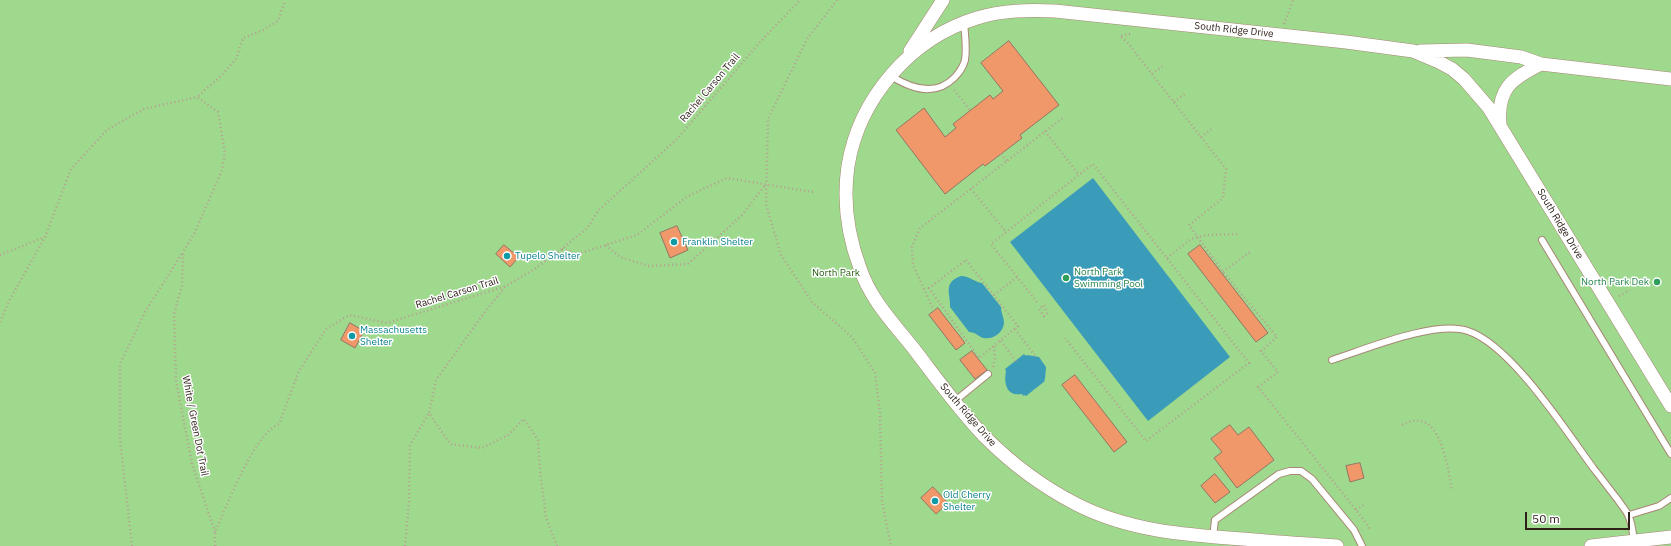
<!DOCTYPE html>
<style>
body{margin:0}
#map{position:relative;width:1671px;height:546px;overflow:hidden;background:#ffe0d1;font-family:"IBM Plex Sans",sans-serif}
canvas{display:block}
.scale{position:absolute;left:1525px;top:512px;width:105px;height:18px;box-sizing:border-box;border:2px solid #2f211a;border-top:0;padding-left:5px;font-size:12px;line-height:14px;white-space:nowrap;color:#2f211a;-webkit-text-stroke:3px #fff;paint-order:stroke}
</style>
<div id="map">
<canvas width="1671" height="546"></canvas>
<div class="scale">50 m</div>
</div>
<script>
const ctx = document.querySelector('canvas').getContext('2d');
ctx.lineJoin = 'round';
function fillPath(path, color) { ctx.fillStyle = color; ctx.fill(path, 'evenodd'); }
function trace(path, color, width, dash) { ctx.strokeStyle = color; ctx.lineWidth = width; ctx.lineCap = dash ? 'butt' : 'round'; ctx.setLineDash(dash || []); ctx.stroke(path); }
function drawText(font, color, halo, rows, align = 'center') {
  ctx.font = font + ' "IBM Plex Sans",sans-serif'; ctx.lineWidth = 3; ctx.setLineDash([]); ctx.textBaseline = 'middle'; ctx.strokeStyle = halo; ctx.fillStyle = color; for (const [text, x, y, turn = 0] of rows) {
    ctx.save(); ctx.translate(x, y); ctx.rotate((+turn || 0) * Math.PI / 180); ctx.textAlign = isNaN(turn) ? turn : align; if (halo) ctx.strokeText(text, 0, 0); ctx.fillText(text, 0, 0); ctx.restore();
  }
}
const green = new Path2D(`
 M0 0H1671V546H0Z`);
const water = new Path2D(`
 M1093 178 1230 357 1148 421 1010 242Z
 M961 276C970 276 974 282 982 283L1001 307C1001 313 1004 317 1004 323 1003 333 993 340 983 338 978 336 975 332 969 332L950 307C951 294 942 283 961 276Z
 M1024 354 1026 356 1027 355 1039 357 1046 367 1045 379 1044 380 1045 381 1026 396 1024 395 1023 396 1022 394C1005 397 1004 381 1006 371L1005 369Z`);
const building = new Path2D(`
 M1009 41 1059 105 1020 135 1022 138 1001 154 985 166 983 164 945 194 896 130 924 108 945 137 956 128 953 124 990 95 993 99 1003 91 981 63Z
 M677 226 688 250 670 258 660 233Z
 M504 245 519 257 510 267 496 254Z
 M1200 245 1268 333 1256 342 1188 254Z
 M938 308 965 343 956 350 929 315Z
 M350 323 364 331 355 348 341 340Z
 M972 351 987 370 975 379 960 360Z
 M1075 375 1127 442 1114 452 1062 385Z
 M1230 425 1238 435 1249 427 1274 460 1237 488 1214 458 1222 452 1211 439Z
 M1360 463 1364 478 1350 482 1346 466Z
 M1215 474 1230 492 1215 503 1201 486Z
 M933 487 948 503 936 514 921 498Z`);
const path = new Path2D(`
 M837 0 807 39 768 119 766 204 781 255 812 302 852 337 875 373 880 413 882 501 891 546
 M1284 24 1293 0
 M1130 34 1120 36 1127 42 1226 169 1223 198 1189 225 1223 272 1277 337 1261 351 1278 372 1258 387 1356 510 1369 527V531
 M1152 74 1164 65
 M954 90 970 110
 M1174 102 1186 93
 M1045 131 1079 175
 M1201 137 1213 128
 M1001 154 1007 161
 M971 189 1006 232
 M606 245 620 257 649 266 688 264 742 215 766 184
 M562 249 578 254 637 235 688 196 727 178 813 192
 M0 255 45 237
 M1167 258 1191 239 1207 235 1237 234
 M966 260 1018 326 979 358 929 288Z
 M1223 272 1250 252
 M505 287 484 313 436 380 429 413 450 444 482 448 508 435 524 419 538 440 540 471 546 518 557 546
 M994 295 1017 277
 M1619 296 1630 290
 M1037 302 991 244 1093 164 1249 363 1146 441 1065 338
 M1046 310 1044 305 1039 309 1044 316 1049 312
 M934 311 913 265 912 247 920 228 1064 117
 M0 322 9 301 45 237 71 169 108 129 144 109 197 97
 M1015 329 1035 356
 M1001 341 1016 361
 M993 367 995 358 994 346
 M1402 425C1441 403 1447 467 1452 491
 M1356 510 1364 505
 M215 532 192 464 181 407 176 381 174 314 182 286 183 252 195 232 222 170 225 153 218 112 197 97 221 76 236 59 243 38 263 30 278 21 285 0
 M132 546 120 439V364L145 312 183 252
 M215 546V532C227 506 253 435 279 424L299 371 326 329 349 315 387 323 506 286 533 270 562 249 588 227 598 211 678 138 760 42 800 0
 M405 546 409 501 410 445 429 413`);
const lane = new Path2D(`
 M891 76C910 88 935 97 954 78 959 73 963 68 965 60 967 48 965 35 964 23
 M1542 240 1671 454
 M1332 360C1366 349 1435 320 1468 331 1511 345 1566 431 1594 469 1602 479 1610 490 1618 500 1621 505 1626 510 1628 515 1632 522 1633 533 1634 542
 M955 401 988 374
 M1629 515 1659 506 1671 498
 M1213 537 1215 520 1279 474 1290 471H1301L1312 479 1354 530 1362 546`);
const street = new Path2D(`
 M910 51 943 0
 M1420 51 1467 50 1521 57 1541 64 1671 79
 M1500 124C1497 89 1511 79 1541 64
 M1337 546C1305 544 1274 542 1243 539 1186 535 1128 531 1076 504 1043 487 1012 464 985 437 959 410 937 379 914 349 894 324 870 299 860 268 848 236 843 200 848 166 859 98 911 38 977 18 1003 10 1028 10 1055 11L1346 42 1413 51 1439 62 1452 69 1464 79 1489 108 1671 406
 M1591 546 1671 537`);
const markers = [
 [674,242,4,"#0f9aa8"],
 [507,256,4,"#0f9aa8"],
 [1066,278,4,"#2e9e5b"],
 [1657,282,4,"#2e9e5b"],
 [352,336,4,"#0f9aa8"],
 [935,501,4,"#0f9aa8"]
];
const streetNames = [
 ["South Ridge Drive",1234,30,6],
 ["Rachel Carson Trail",710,88,-50],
 ["South Ridge Drive",1560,224,59],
 ["Rachel Carson Trail",457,293,-17],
 ["South Ridge Drive",968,415,49],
 ["White / Green Dot Trail",195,426,79]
];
const cultureNames = [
 ["Franklin Shelter",682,242],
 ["Tupelo Shelter",515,256],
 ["Massachusetts",360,330],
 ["Shelter",360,342],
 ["Old Cherry",943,495],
 ["Shelter",943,507]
];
const leisureNames = [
 ["North Park",1074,272],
 ["Swimming Pool",1074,284],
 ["North Park Dek",1649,282,"right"]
];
const parkNames = [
 ["North Park",836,273]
];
fillPath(green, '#9ed98d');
fillPath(water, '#3a9cb8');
fillPath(building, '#f1986a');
trace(building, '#967463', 1);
trace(lane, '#a98675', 8);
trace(street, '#a98675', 14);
trace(path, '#b79e92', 2.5, [1, 3]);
trace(lane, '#fff', 6);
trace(street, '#fff', 13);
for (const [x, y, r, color] of markers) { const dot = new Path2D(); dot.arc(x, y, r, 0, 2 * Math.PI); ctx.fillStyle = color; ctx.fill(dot); trace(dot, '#fff', 1.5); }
drawText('10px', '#2f211a', '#fff', streetNames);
drawText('10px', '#0d838f', '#fff', cultureNames, 'left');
drawText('10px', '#27864d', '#fff', leisureNames, 'left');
drawText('10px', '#265e10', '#fff', parkNames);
</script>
